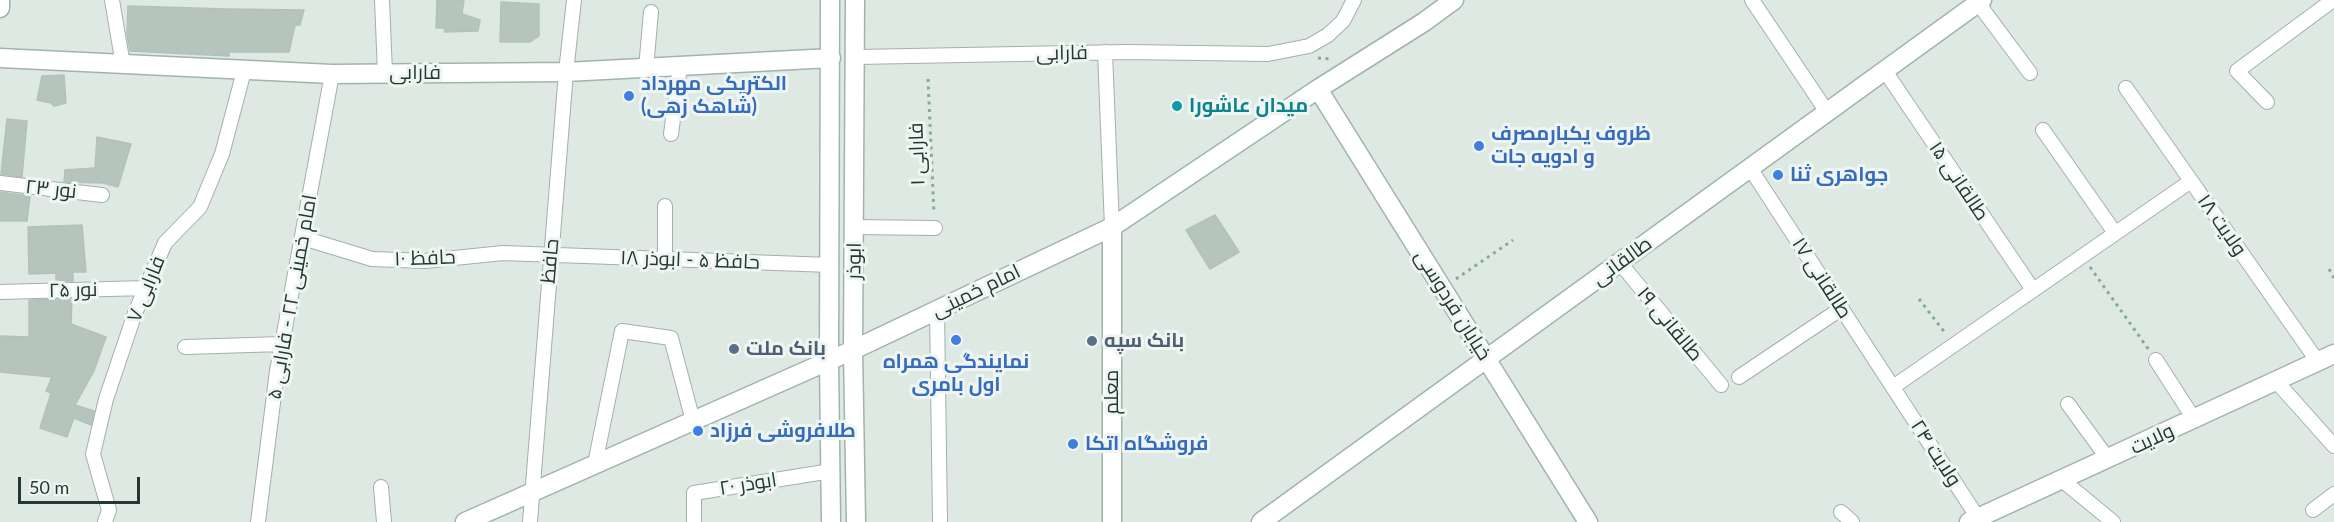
<!DOCTYPE html>
<meta charset="utf-8">
<style>
body{margin:0}
#map{position:relative;width:2334px;height:522px;overflow:hidden;background:#dfe9e4;font-family:Lato,sans-serif}
canvas{display:block}
.scale{position:absolute;left:18px;top:477px;width:122px;height:27px;box-sizing:border-box;border:3px solid #223830;border-top:0;padding-left:8px;font-size:18px;line-height:21px;white-space:nowrap;color:#223830;-webkit-text-stroke:4px #eff6f2;paint-order:stroke}
</style>
<div id="map">
<canvas width="2334" height="522"></canvas>
<div class="scale">50 m</div>
</div>
<script>
const ctx = document.querySelector('canvas').getContext('2d');
ctx.lineJoin = 'round';
function fillPath(path, color) { ctx.fillStyle = color; ctx.fill(path, 'evenodd'); }
function trace(path, color, width, dash) { ctx.strokeStyle = color; ctx.lineWidth = width; ctx.lineCap = dash ? 'butt' : 'round'; ctx.setLineDash(dash || []); ctx.stroke(path); }
function drawText(font, color, halo, rows, align = 'center') {
  ctx.font = font + ' Lato,Cairo,sans-serif'; ctx.lineWidth = 6; ctx.setLineDash([]); ctx.textBaseline = 'middle'; ctx.strokeStyle = halo; ctx.fillStyle = color; for (const [text, x, y, turn = 0] of rows) {
    ctx.save(); ctx.translate(x, y); ctx.rotate((+turn || 0) * Math.PI / 180); ctx.textAlign = isNaN(turn) ? turn : align; if (halo) ctx.strokeText(text, 0, 0); ctx.fillText(text, 0, 0); ctx.restore();
  }
}
const building = new Path2D(`
 M437 0H464L462 14 480 20 478 31 445 32 444 28H436Z
 M501 2 539 4V36L530 42H500Z
 M128 6 227 9 304 10 300 25H295L289 52H229V56L130 51 127 34Z
 M64 75 66 103 54 106 51 103 37 100 42 76Z
 M7 119 27 121 22 177 1 174Z
 M97 137 131 144 118 187 103 183 64 182 65 170 95 168Z
 M0 192 30 196 27 221H0Z
 M1215 215 1239 252 1210 269 1186 230Z
 M82 225 86 272H73V281H56V273L29 274 28 227Z
 M72 299 71 324 106 337 94 371 75 405 94 411 91 425 74 418 67 437 40 428 51 393 46 391 52 377 0 372V336L29 337V300Z`);
const path = new Path2D(`
 M1318 58 1332 59
 M928 79 934 214
 M2090 267 2149 350
 M2329 269 2334 278
 M1456 279 1513 240
 M1919 299 1946 334`);
const street = new Path2D(`
 M112 0 123 65
 M382 0 385 73
 M1752 0 1827 112
 M1978 3 2030 73
 M1105 52 1112 227
 M856 57 1127 52 1268 54 1309 46 1328 35 1343 21 1354 0
 M646 68 651 12
 M1885 71 2033 290
 M2126 88 2318 362
 M2267 102 2237 71 2333 0
 M2043 130 2115 233
 M671 134 680 66
 M1750 168 1978 518 1984 522
 M0 183 102 195
 M854 227 935 228
 M303 238 372 259 425 261 503 253 830 265
 M665 259V206
 M1620 263 1721 385
 M0 292 145 288
 M937 310 940 522
 M185 347 282 344
 M2156 360 2194 419
 M1739 377 1842 308
 M2276 381 2334 446
 M1893 387 2191 181
 M2068 404 2108 459
 M595 464 622 331 671 338 693 421
 M2062 480 2113 522
 M381 487 384 522
 M2313 510 2334 494
 M1841 512 1852 522
 M105 522 109 510 93 454 106 399 135 313 165 243 200 207 222 154 244 71
 M258 522 277 371 332 74
 M530 522 566 72 574 0
 M694 522V493L831 471`);
const secondary = new Path2D(`
 M830 0 829 361 831 522
 M855 0 853 350 856 522
 M0 8V0
 M0 58 332 74 566 72 831 58
 M1318 89 1588 522
 M465 522 853 350 1112 227 1318 89 1424 22 1454 0
 M1112 522V227
 M1261 522 1982 0
 M1969 522 2334 354`);
const markers = [
 [629,96,6,"#3f7fe0"],
 [1177,106,6,"#0f9aa8"],
 [1479,146,6,"#3f7fe0"],
 [1778,175,6,"#3f7fe0"],
 [956,340,6,"#3f7fe0"],
 [1092,341,6,"#5c6f8a"],
 [734,349,6,"#5c6f8a"],
 [698,431,6,"#3f7fe0"],
 [1073,444,6,"#3f7fe0"]
];
const streetNames = [
 ["فارابی",1062,53,-1],
 ["فارابی",415,73],
 ["فارابی ۱",917,154,-92],
 ["طالقانی ۱۵",1959,181,56],
 ["نور ۲۳",51,189,6],
 ["ولایت ۱۸",2222,225,55],
 ["حافظ ۱۰",425,258,-2],
 ["حافظ ۵ - ابوذر ۱۸",690,260,2],
 ["حافظ",550,261,-85],
 ["ابوذر",854,261,-89],
 ["طالقانی",1622,261,-36],
 ["طالقانی ۱۷",1822,278,57],
 ["فارابی ۷",146,289,-68],
 ["نور ۲۵",73,290,-1],
 ["امام خمینی",976,291,-26],
 ["امام خمینی ۲۲ - فارابی ۵",292,297,-80],
 ["خیابان فردوسی",1453,305,58],
 ["طالقانی ۱۹",1670,324,50],
 ["معلم",1112,392,-90],
 ["ولایت",2152,439,-25],
 ["ولایت ۲۴",1936,453,57],
 ["ابوذر ۲۰",748,484,-9]
];
const shopNames = [
 ["الکتریکی مهرداد",641,84],
 ["(شاهک زهی)",641,107],
 ["ظروف یکبارمصرف",1491,134],
 ["و ادویه جات",1491,157],
 ["جواهری ثنا",1790,175],
 ["نمایندگی همراه",956,362,"center"],
 ["اول بامری",956,385,"center"],
 ["طلافروشی فرزاد",710,431],
 ["فروشگاه اتکا",1085,444]
];
const cultureNames = [
 ["میدان عاشورا",1189,106]
];
const serviceNames = [
 ["بانک سپه",1104,341],
 ["بانک ملت",746,349]
];
fillPath(building, '#b5c4bd');
trace(building, '#b2c2ba', 1.5);
trace(street, '#a3b0aa', 16);
trace(secondary, '#a0b4ab', 21);
trace(path, '#82ab9a', 3, [3, 4.5]);
trace(street, '#fff', 14);
trace(secondary, '#fff', 18);
for (const [x, y, r, color] of markers) { const dot = new Path2D(); dot.arc(x, y, r, 0, 2 * Math.PI); ctx.fillStyle = color; ctx.fill(dot); trace(dot, '#eff6f2', 2); }
drawText('20px', '#223830', '#eff6f2', streetNames);
drawText('bold 20px', '#366cbe', '#eff6f2', shopNames, 'left');
drawText('bold 20px', '#0d838f', '#eff6f2', cultureNames, 'left');
drawText('bold 20px', '#4e5e75', '#eff6f2', serviceNames, 'left');
</script>
